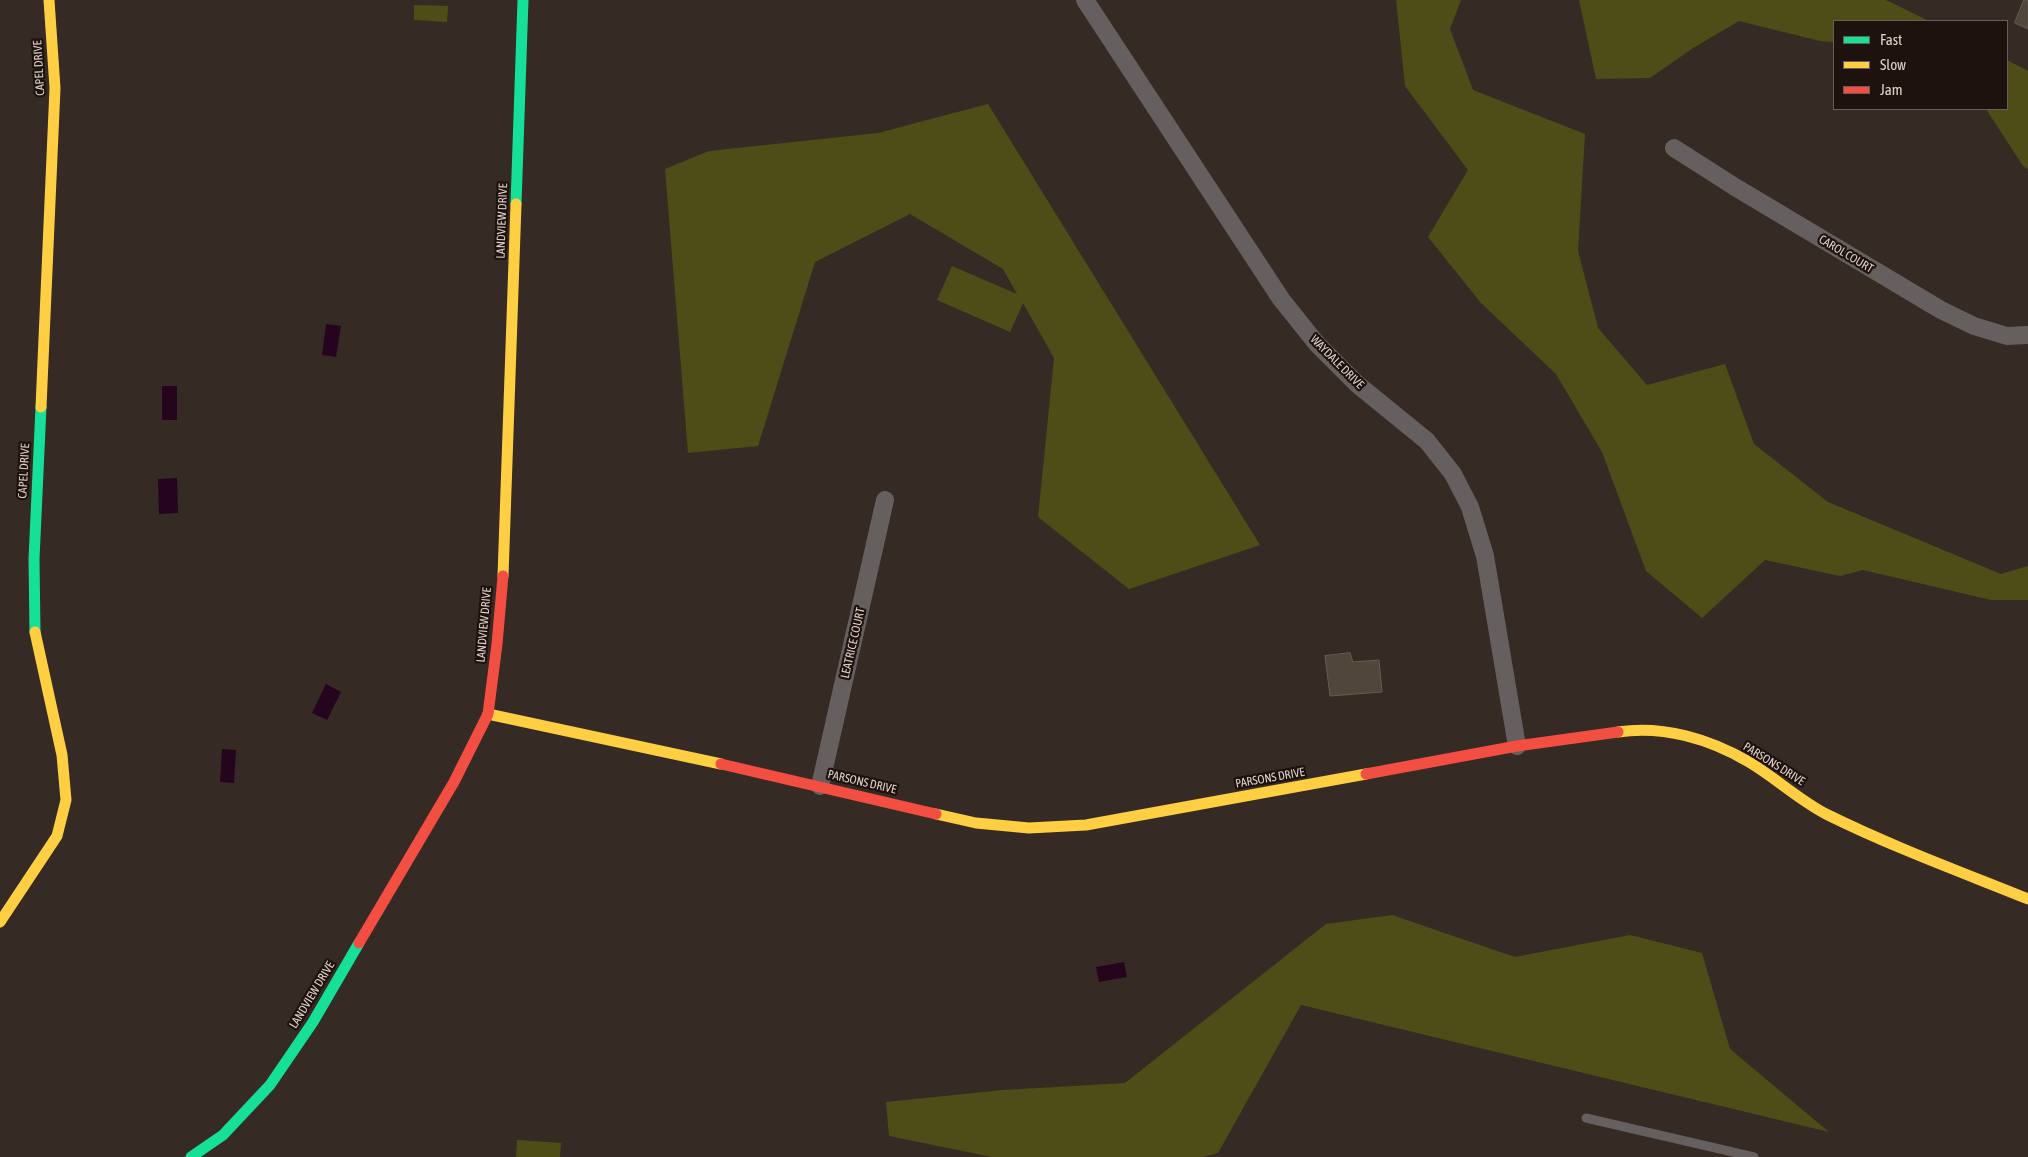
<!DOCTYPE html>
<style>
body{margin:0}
#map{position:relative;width:2028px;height:1157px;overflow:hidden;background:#362a24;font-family:"Asap Condensed",sans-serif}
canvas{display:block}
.legend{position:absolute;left:1833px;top:20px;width:175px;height:90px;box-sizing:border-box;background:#1d120e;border:1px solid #6b5e5a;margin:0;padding:6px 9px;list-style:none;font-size:15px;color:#e1d1cb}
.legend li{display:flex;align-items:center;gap:10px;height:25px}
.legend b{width:25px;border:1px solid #6b5e5a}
</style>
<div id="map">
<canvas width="2028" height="1157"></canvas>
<ul class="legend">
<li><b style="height:6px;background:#16e098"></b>Fast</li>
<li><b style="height:6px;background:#ffcf43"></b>Slow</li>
<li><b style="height:6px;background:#f24e42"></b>Jam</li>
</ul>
</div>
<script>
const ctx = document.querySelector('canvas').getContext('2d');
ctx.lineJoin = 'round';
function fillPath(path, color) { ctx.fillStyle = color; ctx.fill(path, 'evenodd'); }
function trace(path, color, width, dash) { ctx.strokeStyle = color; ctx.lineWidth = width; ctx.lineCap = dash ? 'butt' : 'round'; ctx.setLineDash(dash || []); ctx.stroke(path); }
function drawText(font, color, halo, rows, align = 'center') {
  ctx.font = font + ' "Asap Condensed",sans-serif'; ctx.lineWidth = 4.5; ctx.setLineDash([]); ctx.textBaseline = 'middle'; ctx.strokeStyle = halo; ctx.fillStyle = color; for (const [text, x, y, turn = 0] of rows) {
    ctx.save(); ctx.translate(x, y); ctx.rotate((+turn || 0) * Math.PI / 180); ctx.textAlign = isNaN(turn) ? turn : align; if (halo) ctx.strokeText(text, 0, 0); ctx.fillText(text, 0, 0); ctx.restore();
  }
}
const green = new Path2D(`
 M1396 0H1461L1450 29 1473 90 1585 134 1578 251 1598 328 1647 385 1725 364 1754 444 1828 502 2001 574 2028 566V600H1991L1863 570 1840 576 1765 560 1702 618 1646 571 1602 452 1556 374 1481 303 1428 237 1468 170 1405 86Z
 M1579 0H1886L1929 21H1834V42L1820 41 1739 21 1693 48 1650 78 1596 79Z
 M414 5 448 6 447 22 414 20Z
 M2007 60 2028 71V169L2023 166 1986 109H2007Z
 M988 104 1260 545 1129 589 1038 517 1054 358 1023 303 1010 332 937 300 952 266 1017 294 1003 269 910 214 815 262 758 446 688 453 665 169 709 151 878 133Z
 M1392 915 1515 957 1630 935 1702 953 1730 1049 1829 1132 1301 1005 1218 1153 1203 1157H992L889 1136 886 1102 1003 1090 1125 1083 1326 924Z
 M517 1140 561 1143 560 1157H516Z`);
const water = new Path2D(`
 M326 324 341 326 336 357 322 355Z
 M162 386H177V420H162Z
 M177 478 178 513 159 514 158 479Z
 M326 684 341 692 327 720 312 713Z
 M222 749 236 750 234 783 220 782Z
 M1124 962 1127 977 1099 982 1096 967Z`);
const building = new Path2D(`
 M2024 0H2028V29L2015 23Z
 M1350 653 1353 662 1379 660 1382 692 1330 696 1325 656Z`);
const lane = new Path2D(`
 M1586 1118 1754 1157`);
const street = new Path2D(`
 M1085 0 1281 299 1317 344 1357 384 1427 441 1453 474 1470 507 1485 556 1517 746
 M1674 148 1735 187 1941 310 1974 326 2007 336 2028 335
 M820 786 885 500`);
const fast = new Path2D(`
 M516 204 523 0
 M35 632 34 559 41 407
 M191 1157 223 1135 270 1085 313 1022 359 943`);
const slow = new Path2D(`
 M41 407 55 88 49 0
 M503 576 516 204
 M488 714 721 764
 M1618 732C1663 725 1710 739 1749 762 1776 778 1800 801 1828 815 1893 847 1961 872 2028 899
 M936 814 976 823 1029 828 1086 825 1366 774
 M0 922 57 836 66 800 62 755 35 632`);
const jam = new Path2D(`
 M721 764 936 814
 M1366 774 1517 746 1618 732
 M359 943 454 782 488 714 497 644 503 576`);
const streetNames = [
 ["CAPEL DRIVE",39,68,-93],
 ["LANDVIEW DRIVE",502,221,-88],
 ["CAROL COURT",1846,254,31],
 ["WAYDALE DRIVE",1337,362,45],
 ["CAPEL DRIVE",24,471,-87],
 ["LANDVIEW DRIVE",484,625,-85],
 ["LEATRICE COURT",853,643,-77],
 ["PARSONS DRIVE",1774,764,32],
 ["PARSONS DRIVE",1270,778,-10],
 ["PARSONS DRIVE",862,782,13],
 ["LANDVIEW DRIVE",312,995,-59]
];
fillPath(green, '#4f4d17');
fillPath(water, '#25051e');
fillPath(building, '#50463a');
trace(building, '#665d57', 1);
trace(lane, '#655f5f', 9);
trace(street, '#655f5f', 18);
trace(fast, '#16e098', 11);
trace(slow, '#ffcf43', 11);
trace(jam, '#f24e42', 11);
drawText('12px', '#e1d1cb', '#1d120e', streetNames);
</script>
